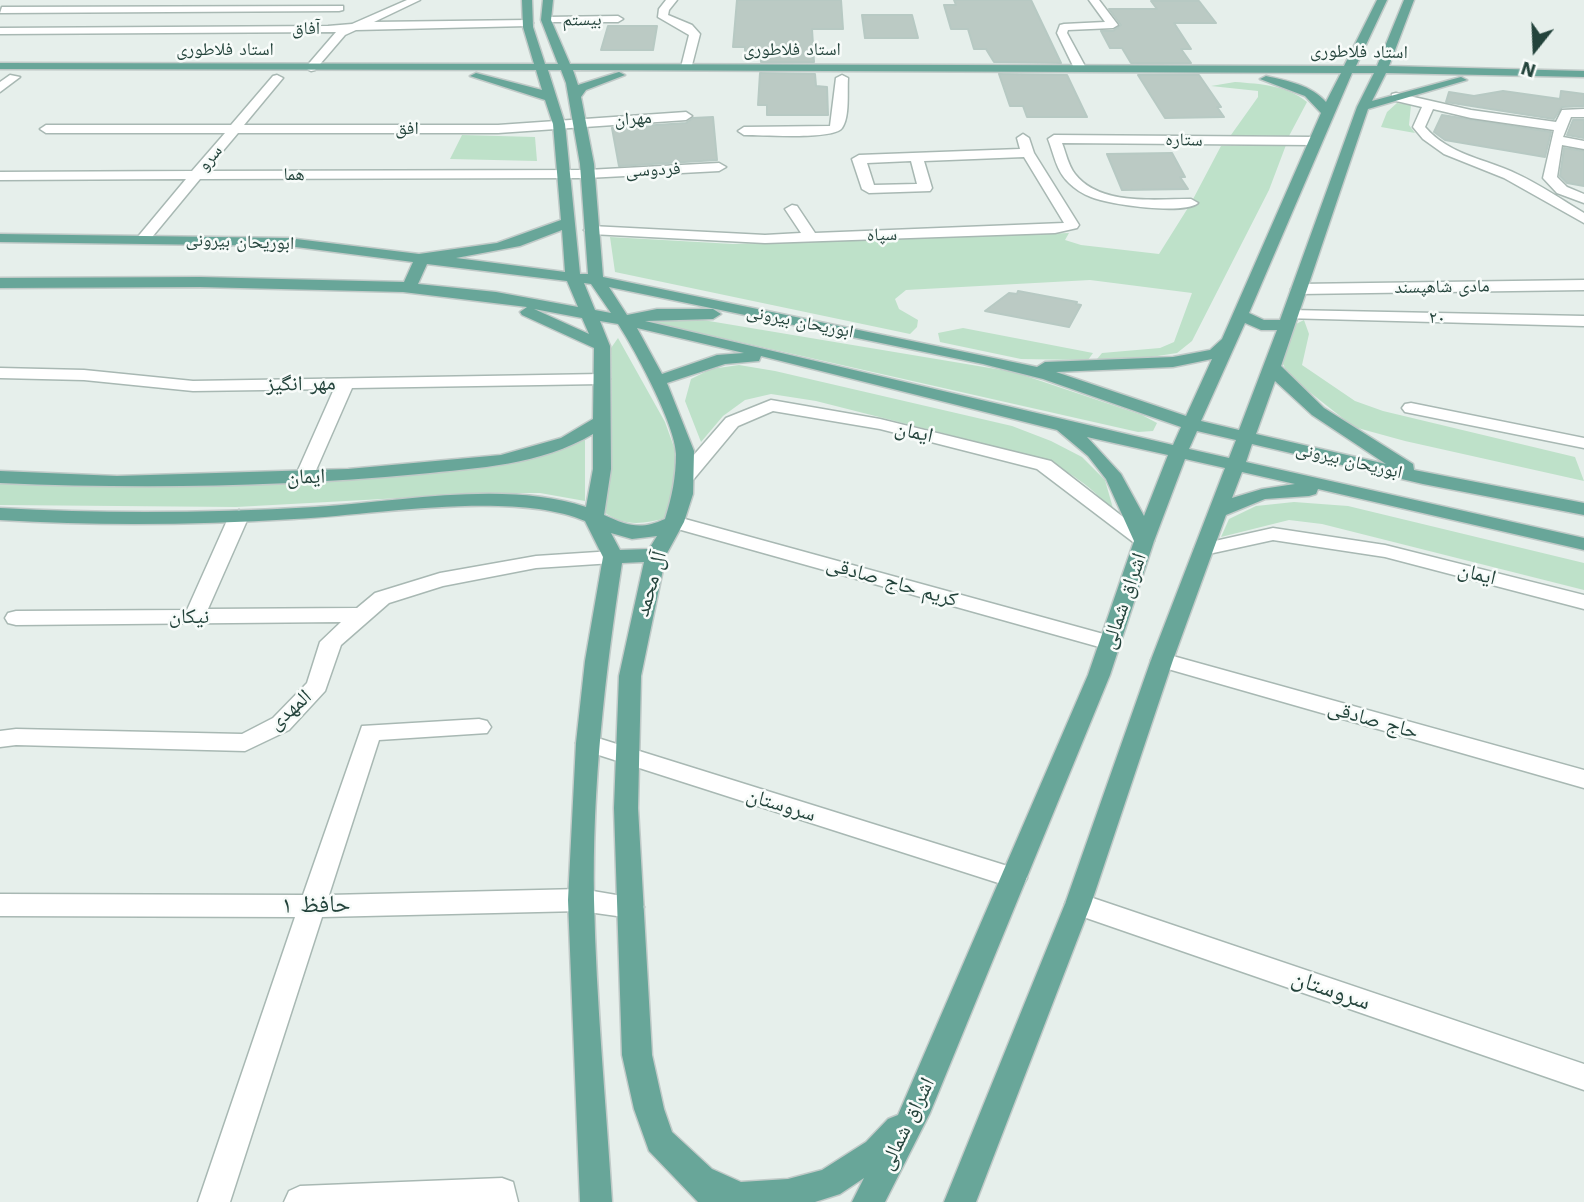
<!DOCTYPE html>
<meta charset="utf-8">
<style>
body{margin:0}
#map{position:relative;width:1584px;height:1202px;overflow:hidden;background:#e6efeb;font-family:"Work Sans",sans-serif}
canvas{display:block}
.north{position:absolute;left:1500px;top:14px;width:70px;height:70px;-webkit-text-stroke:5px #f7fbf9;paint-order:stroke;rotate:198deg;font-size:19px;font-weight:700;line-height:28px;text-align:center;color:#23433b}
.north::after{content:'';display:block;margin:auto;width:24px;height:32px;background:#23433b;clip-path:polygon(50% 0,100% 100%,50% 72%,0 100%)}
</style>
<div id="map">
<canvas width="1584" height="1202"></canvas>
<div class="north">N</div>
</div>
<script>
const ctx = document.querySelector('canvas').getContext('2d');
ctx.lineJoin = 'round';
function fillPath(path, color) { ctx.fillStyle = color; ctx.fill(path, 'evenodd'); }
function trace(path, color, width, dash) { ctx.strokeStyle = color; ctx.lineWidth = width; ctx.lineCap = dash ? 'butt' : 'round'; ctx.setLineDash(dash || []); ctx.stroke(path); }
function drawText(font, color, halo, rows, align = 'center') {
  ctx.font = font + ' "Work Sans","Noto Naskh Arabic",sans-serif'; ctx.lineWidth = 5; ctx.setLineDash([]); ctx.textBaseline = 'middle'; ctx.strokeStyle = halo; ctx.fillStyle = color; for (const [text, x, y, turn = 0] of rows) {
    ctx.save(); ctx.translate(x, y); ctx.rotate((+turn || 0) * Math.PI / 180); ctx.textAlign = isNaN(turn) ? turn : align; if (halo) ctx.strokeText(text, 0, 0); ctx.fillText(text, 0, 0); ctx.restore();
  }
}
const green = new Path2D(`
 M1235 82C1261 84 1286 85 1307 102L1289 136 1231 135 1258 97V91L1211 86Z
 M1397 103 1411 105 1409 125 1415 133 1381 127 1387 112Z
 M462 135 535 137 537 161 450 159Z
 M1286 145 1269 190 1192 341 1177 353 1138 359H1097L1102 353 1160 348 1174 342 1192 293 1090 280 906 290 895 299 899 309 918 320 917 327 910 334 615 272 610 237 733 244 1069 233 1065 240 1081 245 1159 254 1191 203 1221 146Z
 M703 320 1014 372 1142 415 1157 423 1153 431 1138 432 647 321Z
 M1304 320 1309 334 1302 365 1355 401 1383 411 1575 457 1584 481 1405 441 1354 427 1289 376 1282 362 1296 324Z
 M963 328 1093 353 1088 360 1021 359 940 342 938 333Z
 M618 338 665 422 679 461 666 518C643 524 624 527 604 512L612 424 611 348Z
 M739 365 775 371 1012 426 1051 441 1082 457 1105 480 1114 512C1091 486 1068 470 1037 457L816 401 771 394 745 400 723 416 701 442 685 401 691 379 711 369Z
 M585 440V501L540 493H492L236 507 0 505V483C134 487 270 487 404 475 472 469 521 469 585 440Z
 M1294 502 1348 506 1584 563V590L1322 524 1289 520 1221 537 1229 519 1256 506Z`);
const building = new Path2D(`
 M737 0H841L843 29H812L814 62H761V56H745V47H733Z
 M954 0H1031L1061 63 994 62 986 49H974L968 29H951L944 5H956Z
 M1151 1H1199L1216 23H1174L1191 49H1181L1191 63H1131L1122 48H1110L1101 31H1113L1121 25 1109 9H1157Z
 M862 15H912L918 38H865Z
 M608 26H657L653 50H601Z
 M760 73 815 74 816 86 827 87 828 115H767V105H758Z
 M999 74 1067 75 1087 117H1027L1023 106H1010Z
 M1138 75H1199L1221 107H1217L1224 117 1165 118Z
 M1503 91 1560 99 1561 91 1584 94V106L1562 107 1554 119 1446 102 1449 92 1474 96Z
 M1442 115 1551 132 1545 157 1445 140 1434 132Z
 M713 117 717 160 619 166 612 128 686 123 693 118Z
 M1573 120H1584V138L1567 135Z
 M1564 148 1584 151V186L1567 183 1560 176Z
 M1172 153 1185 177H1180L1188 189 1122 190 1107 154Z
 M1018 291 1077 302 1076 304 1081 305 1069 327 985 311 1009 293 1017 294Z`);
const minor = new Path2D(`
 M407 0H420L374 22 528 20 533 23 528 26 356 30 345 35 315 70 311 71 305 68 336 32 0 34V28L328 26 352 24Z
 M666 0H677L669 10 668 15 692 25 700 34 691 69 681 67 689 35 658 17 659 9Z
 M1089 0H1099L1118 25 1113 28 1068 30 1067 33 1086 68 1080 71 1074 68 1057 33 1060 25 1064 24 1105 22Z
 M343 6V10L339 11 0 13 2 7Z
 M546 17 618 16 623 19 618 22H542V18Z
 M10 75 20 77 0 92V82Z
 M277 75 283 78 244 125H498L686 112 692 116 686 120 498 133H238L206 171 587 170 719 163 726 167 719 171 587 178 200 179 148 242 143 243 136 239 186 179 0 180V172L192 171 225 133H46L40 129 46 125H231L273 76Z
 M842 75 848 78C847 91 850 117 842 128 834 140 761 135 744 135L738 131 744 127 830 126 836 78Z
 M1396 93 1471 110 1556 122 1562 110 1584 109V117H1571L1563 137 1584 141V149L1562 145 1557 177 1567 187 1584 194V203L1557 193 1543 178 1554 130 1471 118 1433 109 1425 127C1449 155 1486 159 1517 174 1541 185 1562 200 1584 213V223L1504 178 1444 154 1423 139 1413 127 1422 107 1392 100V94Z
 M1023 134 1029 138 1034 153 1079 225 1077 228 1055 233 765 243 591 234 584 230 591 226 765 235 801 233 785 209 792 205 797 206 815 233 1064 223 1024 157 924 161 932 188 930 191 869 193 862 189 852 159 859 155 1020 149 1017 138ZM911 161 917 184 874 185 867 163Z
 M1054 135 1314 137 1320 141 1314 145 1062 143C1066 153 1068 165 1075 174 1100 206 1155 199 1191 199L1198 203C1184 215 1110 205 1091 197 1083 194 1075 189 1069 183 1056 171 1054 154 1048 139Z
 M1584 280V290L1299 294 1291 289 1299 284Z
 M1290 310 1584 316V326L1284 318 1282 315 1284 312Z
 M0 368 84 370 193 381 602 374 610 379 602 384 352 388 313 477 304 483 295 477 334 389 193 391 84 380 0 378Z
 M771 400 880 419 1051 461 1154 541 1151 545H1137L1037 469 880 429 773 411 738 426 693 480H679L677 476 679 472 726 418Z
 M1411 403 1584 438V448L1405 412 1402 408 1405 404Z
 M239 510 249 516 208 609 357 608 375 593 440 573 536 556 613 551 620 553 623 557 620 561 613 563 536 568 443 586 389 603 341 645 325 691 289 730 245 751 16 745 0 747V731L16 729 242 734 273 718 307 683 320 642 341 622 16 625 8 623 5 618 8 613 16 611 187 610 229 516Z
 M674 516 1118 638 1121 643 1118 648 1110 650 667 526 664 522Z
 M1273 528 1385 545 1584 595V609L1385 557 1273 540 1204 555 1197 553 1194 549 1197 545Z
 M1162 653 1584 770V788L1154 665 1151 660 1154 655Z
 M479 719 487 721 491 727 487 733 379 740 329 895 581 889 640 899 644 907 640 915 631 918 581 911 322 917 230 1202H198L295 917 0 916V894L303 895 362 726Z
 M588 735 1014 868 1023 871 1027 878 1023 885 1014 888 580 749 576 743 580 737Z
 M1078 893 1584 1064V1090L1069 912 1065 904 1069 896Z
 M502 1178 513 1182 518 1202H284L289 1191 300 1186Z`);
const major = new Path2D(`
 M522 0H532L533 27 545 64H558L541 20 543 0H553L551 20 570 64 1344 66 1377 0H1387L1356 66H1377L1404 0H1414L1389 66 1584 71V77L1386 73 1372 101 1461 77 1467 80 1368 109 1281 366 1324 408 1413 464 1414 470 1584 503V515L1423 484 1252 444 1246 462 1584 538V550L1318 489 1316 494 1309 496 1265 499 1226 515 1173 660 1091 904 976 1202H944L1065 904 1151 660 1225 468 1185 459 1154 541 1110 675 930 1113 885 1202H852L864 1178 840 1194 815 1202H698L649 1151 634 1109 622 1055 614 808 619 676 644 562 622 563C605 674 592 787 594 900 596 1001 606 1102 612 1202H580L568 900 576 743 585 661 603 557 585 521C513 490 375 515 294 519 196 525 98 526 0 520V508C105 514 210 513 315 507 400 502 504 480 586 507L593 469V434C541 465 478 468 419 474 280 487 140 489 0 483V471L117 476 348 469 501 455 561 438 593 419 594 348 522 315 520 312 527 307 403 292 200 287 0 288V278L200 277 404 282 413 262 288 246 0 242V234L288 238 419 254 497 243 561 220 553 124 545 100 470 76 476 73 542 90 536 70 0 69V63L534 64 523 27ZM548 70H561L566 83 580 164 588 274H580L565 124ZM573 70 1341 73 1326 102C1311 85 1288 81 1266 76L1260 79 1305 96 1321 113 1222 339 1210 350 1173 357 1045 362 1037 367 603 277 594 164 581 97 586 90 625 75 619 72 578 85ZM1352 73H1374L1357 107 1280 320H1264L1249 313ZM562 230 565 272 456 258 520 246ZM427 264 567 281 578 307 496 292 418 284ZM584 283 591 284 611 313 595 310ZM609 287 983 364 1043 379 1181 427 1173 445 645 321 713 319 721 314 713 309H657L627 315ZM534 309 582 318 589 334ZM600 321 618 324C635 350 675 424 676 454 676 477 672 497 665 519 641 530 628 526 604 515L611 469 610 346ZM1245 323 1261 330H1277L1239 430 1201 421ZM637 328 744 353 717 355 662 374ZM761 356 1057 430 1088 456 1106 479 1134 541 1088 675 898 1115 888 1119 866 1142 822 1170 788 1179 741 1182 712 1169 672 1132 664 1109 652 1055 638 808 641 676 666 555 684 522 693 494 694 451 667 383 725 364 759 361ZM1212 359 1186 416 1056 372 1173 367ZM1275 381 1312 415 1386 464 1256 434ZM1197 431 1236 440 1229 458 1189 449ZM1087 437 1168 455 1144 516 1121 474ZM1242 472 1295 484 1262 489 1232 498ZM611 533 632 539 657 536 649 549 620 550Z`);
const farStreetnames = [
 ["بیستم",582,20,-1],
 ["آفاق",306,29],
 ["استاد فلاطوری",225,50],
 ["استاد فلاطوری",792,50],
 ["استاد فلاطوری",1359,52,1],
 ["مهران",633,119,-4],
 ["افق",407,129],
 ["ستاره",1184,140,1],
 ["سرو",210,158,-50],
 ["فردوسی",653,170,-3],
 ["هما",294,175],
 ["سپاه",882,235,-2],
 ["ابوریحان بیرونی",240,242,2],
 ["مادی شاهپسند",1442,287,-1],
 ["۲۰",1437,318,1],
 ["ابوریحان بیرونی",800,322,11],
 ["ابوریحان بیرونی",1349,461,13]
];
const streetNames = [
 ["مهر انگیز",301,384,-1],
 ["ایمان",914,432,13],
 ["ایمان",306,477,-2],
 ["ایمان",1477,574,14],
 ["کریم حاج صادقی",892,582,16],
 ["آل محمد",651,584,-74],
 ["اشراق شمالی",1124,601,-71],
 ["نیکان",189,617],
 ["المهدی",290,710,-41],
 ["حاج صادقی",1373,720,16],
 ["سروستان",781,805,17],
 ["اشراق شمالی",907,1124,-64]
];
const nearStreetnames = [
 ["حافظ ۱",316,905,-1],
 ["سروستان",1331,990,19]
];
fillPath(green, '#bee1c9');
fillPath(building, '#bbcac4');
trace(building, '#b7c9c3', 2);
trace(minor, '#a8b8b3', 3);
trace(major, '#c1cac8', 3);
fillPath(minor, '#fff');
fillPath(major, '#68a699');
drawText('18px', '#23433b', '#f7fbf9', farStreetnames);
drawText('21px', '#23433b', '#f7fbf9', streetNames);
drawText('24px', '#23433b', '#f7fbf9', nearStreetnames);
</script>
